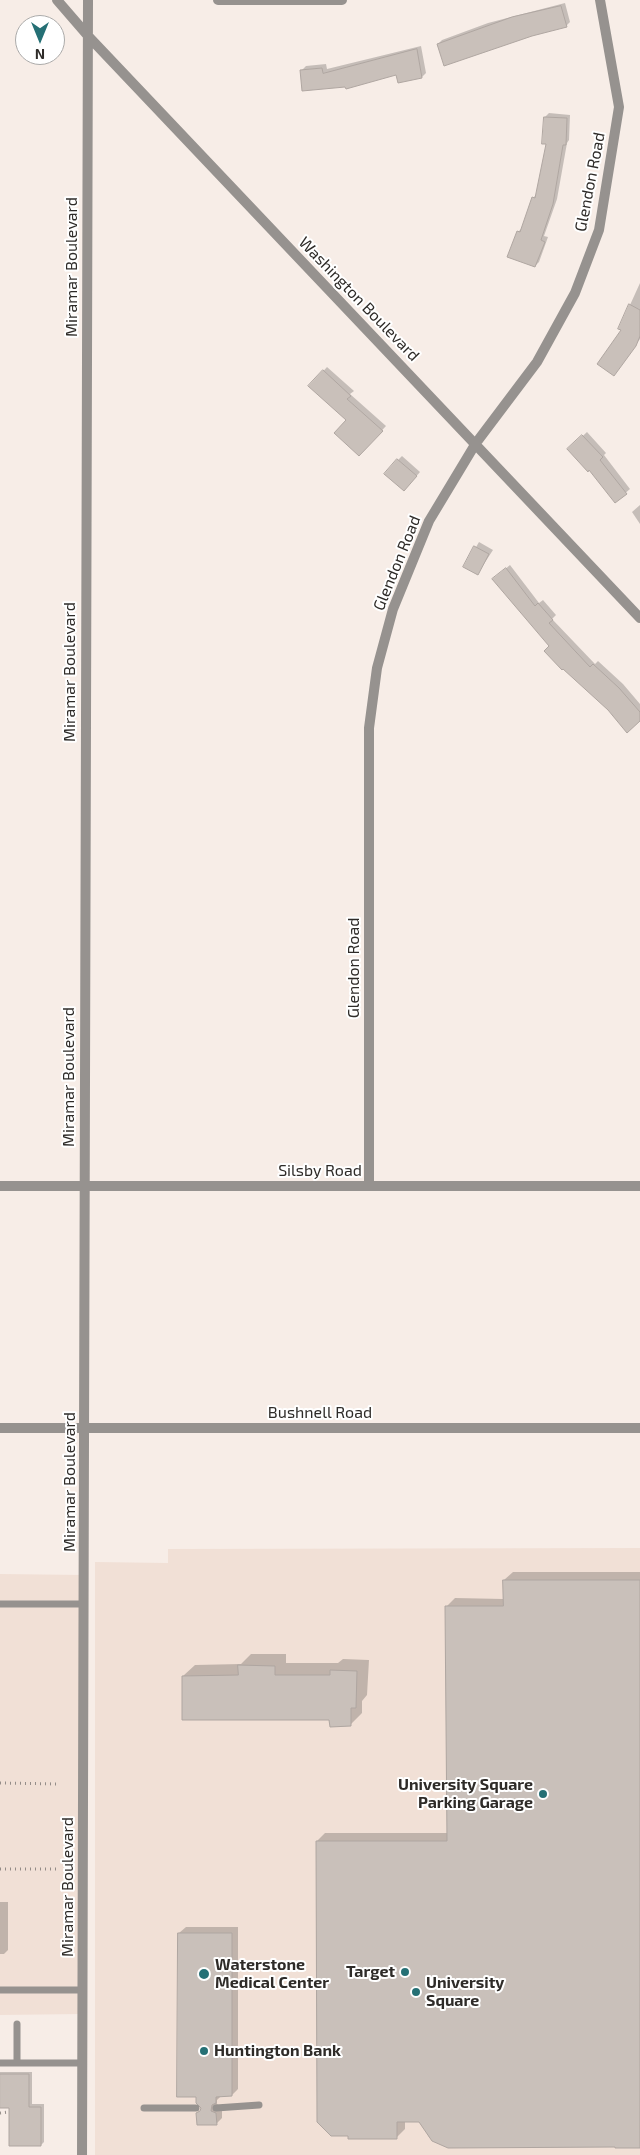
<!DOCTYPE html>
<style>
body{margin:0}
#map{position:relative;width:640px;height:2155px;overflow:hidden;background:#f7ede7;font-family:"Exo 2",sans-serif}
canvas{display:block}
.north{position:absolute;left:15px;top:15px;width:50px;height:50px;box-sizing:border-box;background:#fff;border:1px solid #abaaa9;border-radius:50%;rotate:180deg;font-size:14px;font-weight:700;line-height:20px;text-align:center;color:#2e2b28}
.north::after{content:'';display:block;margin:auto;width:18px;height:22px;background:#257075;clip-path:polygon(50% 0,100% 100%,50% 72%,0 100%)}
</style>
<div id="map">
<canvas width="640" height="2155"></canvas>
<div class="north">N</div>
</div>
<script>
const ctx = document.querySelector('canvas').getContext('2d');
ctx.lineJoin = 'round';
function fillPath(path, color) { ctx.fillStyle = color; ctx.fill(path, 'evenodd'); }
function trace(path, color, width, dash) { ctx.strokeStyle = color; ctx.lineWidth = width; ctx.lineCap = dash ? 'butt' : 'round'; ctx.setLineDash(dash || []); ctx.stroke(path); }
function drawText(font, color, halo, rows, align = 'center') {
  ctx.font = font + ' "Exo 2",sans-serif'; ctx.lineWidth = 4; ctx.setLineDash([]); ctx.textBaseline = 'middle'; ctx.strokeStyle = halo; ctx.fillStyle = color; for (const [text, x, y, turn = 0] of rows) {
    ctx.save(); ctx.translate(x, y); ctx.rotate((+turn || 0) * Math.PI / 180); ctx.textAlign = isNaN(turn) ? turn : align; if (halo) ctx.strokeText(text, 0, 0); ctx.fillText(text, 0, 0); ctx.restore();
  }
}
const built = new Path2D(`
 M640 1548V2155H95V1562L168 1563V1549Z
 M0 1574 84 1575 83 2014 0 2015Z`);
const shadow = new Path2D(`
 M565 3 570 22 566 26 438 44 442 40 488 23Z
 M421 46 426 73 422 77 397 74 346 87 301 71 306 66 326 64 327 69Z
 M549 113 570 115 569 140 567 143 557 199 544 236 548 237 539 262 535 266 518 232 522 228 533 198 537 194 547 143 545 117Z
 M640 283V339L614 375 622 329 630 305Z
 M327 367 354 391 350 394 386 426 359 455 348 420 310 386Z
 M587 432 606 453 604 455 630 489 616 501 590 468 569 449Z
 M402 456 420 472 408 486 398 460Z
 M640 505V524L632 512Z
 M479 542 493 550 478 573 465 566Z
 M510 565 539 603 543 600 556 615 552 619 595 664 598 661 623 684 640 704V720L551 646 498 575Z
 M513 1572H640V2147L616 2145 449 2147 439 2144 429 2137 420 2120 405 2121V2129L397 2137 317 1841 325 1833H448L447 1606 455 1598 504 1599V1580Z
 M251 1654H286V1663H338L343 1659 369 1660 367 1695 362 1701V1713L350 1725 183 1676 195 1665 241 1664Z
 M0 1902H8V1950L4 1954H0Z
 M186 1927H238V2089L232 2095H222L217 2100V2104L222 2107V2118L216 2124 202 2109 179 1933Z
 M0 2072H32V2104H44V2142L41 2145 10 2107H0Z`);
const building = new Path2D(`
 M561 6 567 27 532 36 444 66 437 44 512 17Z
 M417 49 422 78 398 83 396 75 346 89 345 87 302 91 300 70 322 68 323 73Z
 M544 117 567 118 566 145H563L553 204 541 240 545 242 535 267 507 257 517 231 520 232 532 197 535 198 546 144H542Z
 M629 304 640 310V336L636 346 614 376 597 364 621 330 618 329Z
 M323 370 351 396 347 399 383 431 359 456 334 433 346 420 308 386Z
 M582 435 603 457 600 460 627 494 615 503 589 470 588 472 567 449Z
 M397 459 417 476 404 491 384 474Z
 M474 546 489 554 478 575 463 567Z
 M506 568 535 606 538 603 553 620 549 623 590 667 593 664 619 688 640 712V721L627 733 608 710 563 669 562 670 544 651 549 646 492 579Z
 M503 1580H640V2148H615V2147L448 2148 432 2141 419 2122H397V2139H348V2136H331L317 2122 316 1841H447L445 1606H503Z
 M238 1665 275 1666V1675H330V1670L357 1671 356 1708H351V1726L330 1727 329 1720H182V1676L238 1675Z
 M178 1933H232V2096L216 2097V2103L212 2105 211 2111 216 2113 217 2125H197L196 2113 200 2111 201 2108 196 2103V2097H177Z
 M0 2074H29V2107H41V2146H9V2108H0Z`);
const path = new Path2D(`
 M0 1783 58 1784
 M0 1869H58
 M0 2113 9 2112`);
const service = new Path2D(`
 M0 1604H84
 M0 1990H83
 M17 2024V2063
 M0 2063H83
 M144 2108H196
 M216 2108 259 2105`);
const minor = new Path2D(`
 M57 0 89 37 640 618
 M218 0H342
 M0 1186H640
 M369 1186V728L377 668 393 609 429 521 476 443 537 362 575 293 599 230 619 107 600 0
 M0 1428H640
 M82 2155 88 0`);
const markers = [
 [543,1794,5,"#257075"],
 [405,1972,5,"#257075"],
 [204,1974,6,"#257075"],
 [416,1992,5,"#257075"],
 [204,2051,5,"#257075"]
];
const streetNames = [
 ["Glendon Road",590,182,-79],
 ["Miramar Boulevard",72,267,-90],
 ["Washington Boulevard",359,299,46],
 ["Glendon Road",397,563,-68],
 ["Miramar Boulevard",70,672,-90],
 ["Glendon Road",354,968,-90],
 ["Miramar Boulevard",69,1077,-90],
 ["Silsby Road",320,1171],
 ["Bushnell Road",320,1413],
 ["Miramar Boulevard",70,1482,-90],
 ["Miramar Boulevard",68,1887,-90]
];
const poiNames = [
 ["University Square",533,1785,"right"],
 ["Parking Garage",533,1803,"right"],
 ["Waterstone",215,1965],
 ["Medical Center",215,1983],
 ["Target",395,1972,"right"],
 ["University",426,1983],
 ["Square",426,2001],
 ["Huntington Bank",214,2051]
];
fillPath(built, '#f1e0d6');
fillPath(shadow, '#0003');
fillPath(building, '#c9c0ba');
trace(building, '#afa6a1', 1);
trace(path, '#938c88', 3, [1, 4]);
trace(service, '#96928f', 7);
trace(minor, '#96928f', 10);
for (const [x, y, r, color] of markers) { const dot = new Path2D(); dot.arc(x, y, r, 0, 2 * Math.PI); ctx.fillStyle = color; ctx.fill(dot); trace(dot, '#fff', 2); }
drawText('16px', '#2e2b28', '#fff', streetNames);
drawText('bold 16px', '#2e2b28', '#fff', poiNames, 'left');
</script>
